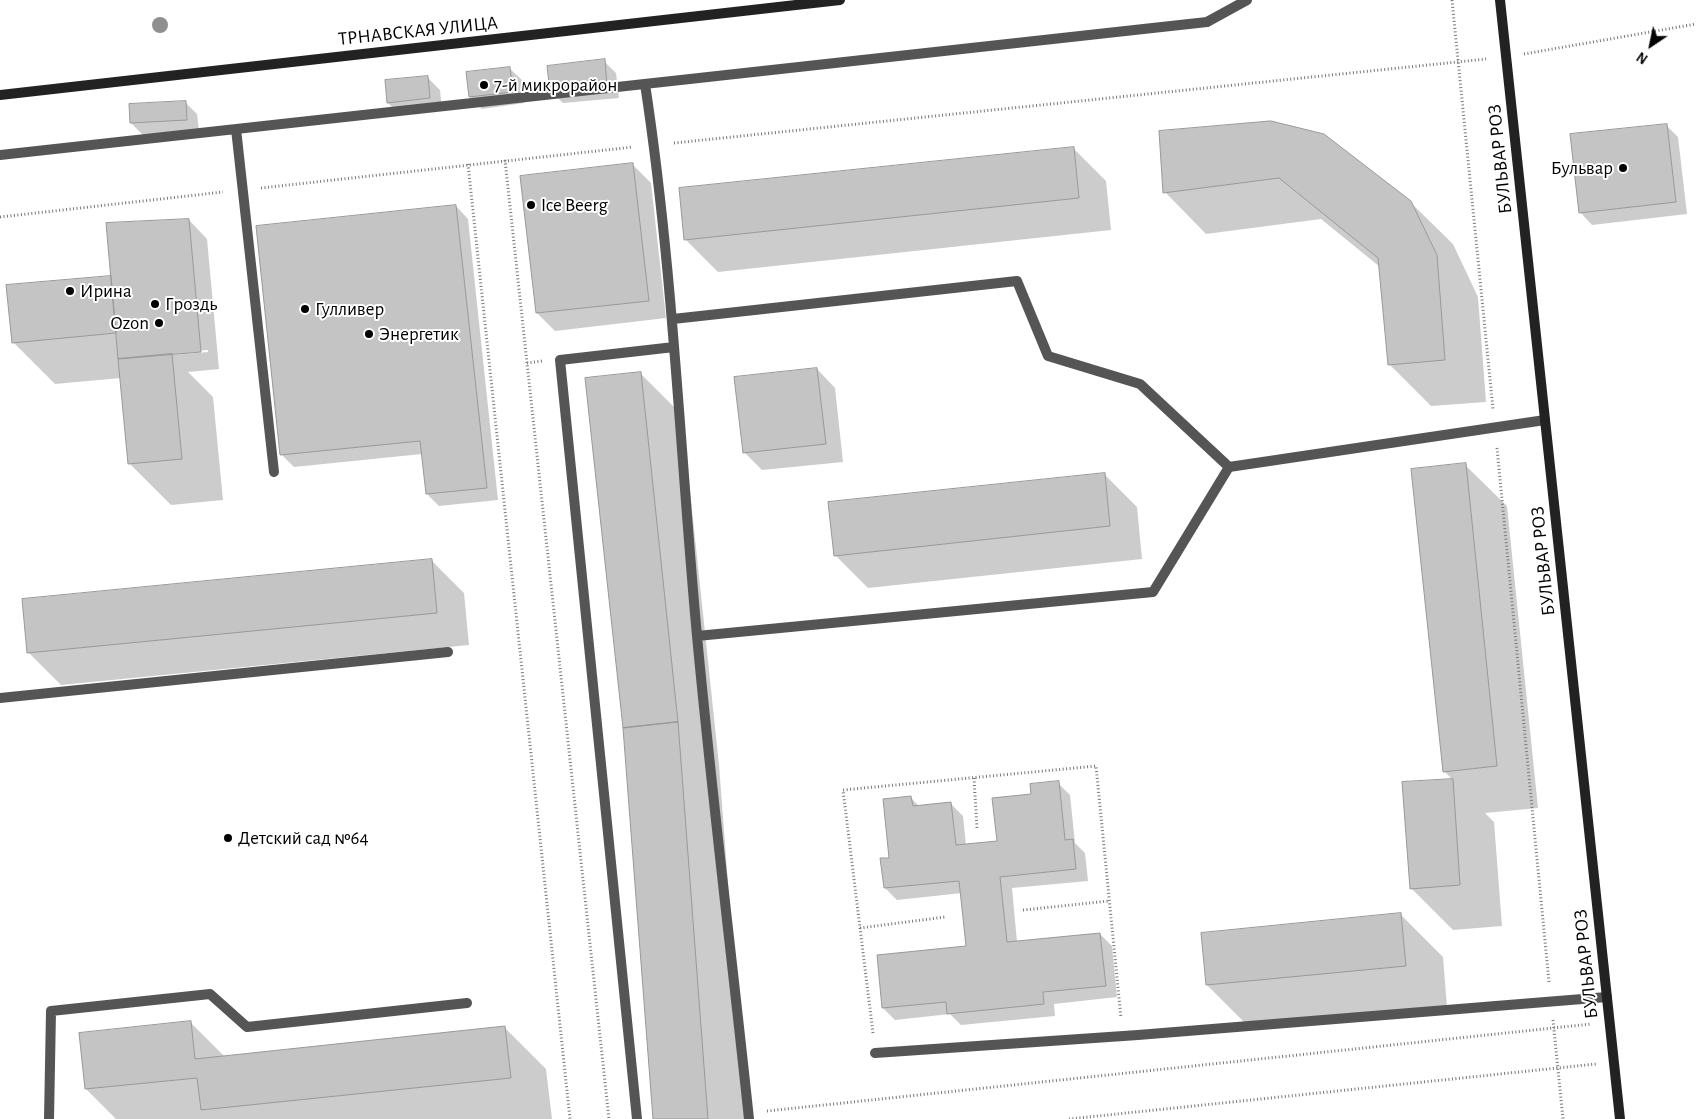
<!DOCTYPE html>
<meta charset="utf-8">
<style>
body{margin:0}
#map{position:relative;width:1696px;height:1119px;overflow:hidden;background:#fff;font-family:"Alegreya Sans",sans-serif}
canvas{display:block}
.north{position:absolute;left:1626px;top:20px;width:50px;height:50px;-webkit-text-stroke:4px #fff;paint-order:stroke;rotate:214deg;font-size:14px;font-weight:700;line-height:20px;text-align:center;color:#000}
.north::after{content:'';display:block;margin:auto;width:18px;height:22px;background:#000;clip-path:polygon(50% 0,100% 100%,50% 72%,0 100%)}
</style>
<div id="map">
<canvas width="1696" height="1119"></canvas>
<div class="north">N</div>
</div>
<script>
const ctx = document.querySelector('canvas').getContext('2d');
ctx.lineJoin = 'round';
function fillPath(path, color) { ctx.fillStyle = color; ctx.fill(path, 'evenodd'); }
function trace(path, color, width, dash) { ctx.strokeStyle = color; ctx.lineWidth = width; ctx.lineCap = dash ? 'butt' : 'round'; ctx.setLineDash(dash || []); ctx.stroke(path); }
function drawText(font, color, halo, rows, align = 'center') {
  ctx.font = font + ' "Alegreya Sans",sans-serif'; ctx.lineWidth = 4; ctx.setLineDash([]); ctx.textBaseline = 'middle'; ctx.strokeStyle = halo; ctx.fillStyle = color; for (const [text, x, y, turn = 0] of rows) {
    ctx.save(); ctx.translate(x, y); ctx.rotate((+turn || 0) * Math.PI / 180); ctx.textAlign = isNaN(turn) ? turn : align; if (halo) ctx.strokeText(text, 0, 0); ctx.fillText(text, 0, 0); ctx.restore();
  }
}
const shadow = new Path2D(`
 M604 61 616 73 619 98 563 103 551 91Z
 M509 68 522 80 524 103 482 109 470 97 467 73Z
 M427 77 440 90 442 110 400 115 388 103Z
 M185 102 197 114 199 131 143 135 131 123Z
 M1666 125 1678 137 1687 214 1592 225 1580 212Z
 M1160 132 1410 202 1453 244 1478 297 1486 402 1431 406 1389 364 1380 267 1321 219 1206 234 1165 192Z
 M1073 148 1106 181 1111 230 718 272 685 239Z
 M633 165 651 183 666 318 555 331 537 313Z
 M456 206 468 219 498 500 439 506 427 494 422 454 294 467 282 455Z
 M189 220 207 239 219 369 188 372 213 397 223 500 171 505 129 463 121 378 55 384 13 342 112 277ZM208 350V352L172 355 169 353Z
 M817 369 835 388 843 462 762 470 744 452Z
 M640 373 682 415 719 765 746 1119H654Z
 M1465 465 1507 506 1538 808 1485 813 1494 822 1502 926 1453 930 1411 888 1453 780 1444 771Z
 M1104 474 1137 507 1142 559 868 588 835 555Z
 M431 560 464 593 469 645 61 685 28 652Z
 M1058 783 1070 795 1075 843 1085 853 1088 881 1012 888 1017 942 1100 934 1112 946 1117 997 1054 1004 1055 1016 961 1025 950 1014 895 1020 883 1008 878 956 967 947 962 893 897 900 885 888 890 859 911 798 920 807 951 804 963 816 966 845 998 842 1032 795Z
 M1401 915 1443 957 1447 1007 1249 1027 1207 985 1202 934Z
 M191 1023 225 1057 505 1028 546 1069 552 1119H116L86 1089Z`);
const building = new Path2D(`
 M605 59 607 86 550 92 547 66Z
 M510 67 513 92 469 97 466 72Z
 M428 76 430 98 387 103 385 80Z
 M186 101 187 120 130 123 129 104Z
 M1271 121 1324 134 1411 201 1437 255 1445 360 1388 365 1378 258 1279 178 1163 193 1159 131Z
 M1667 124 1676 202 1579 213 1570 134Z
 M1074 147 1079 198 684 240 679 188Z
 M633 163 649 301 536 313 520 176Z
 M456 205 487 488 426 494 420 441 280 455 256 226Z
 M189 219 201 352 118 359 106 223Z
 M111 276 116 333 12 343 6 285Z
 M172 354 182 459 128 464 118 359Z
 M817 368 826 444 743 453 734 377Z
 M641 372 678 722 623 728 585 378Z
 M1466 463 1497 766 1443 772 1411 469Z
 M1105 473 1110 526 834 556 828 502Z
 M432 559 437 613 27 653 22 599Z
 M678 722 708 1119H653L623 728Z
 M1453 779 1460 885 1410 889 1402 782Z
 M1059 781 1065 840 1073 839 1076 869 1000 877 1007 942 1100 933 1106 986 1043 992 1044 1004 947 1014 946 1002 882 1008 877 955 966 946 959 881 884 888 880 858H889L883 799 911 796 913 806 951 802 956 845 997 841 992 798 1031 794 1030 784Z
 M1401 913 1406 966 1206 985 1201 933Z
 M191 1021 195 1059 505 1026 511 1078 201 1110 197 1078 85 1089 79 1033Z`);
const path = new Path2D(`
 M1452 0 1493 409
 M1524 54 1696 24
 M674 143 1486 59
 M505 160 609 1119
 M468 164 570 1119
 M261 188 633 147
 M0 217 223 192
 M527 363 542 361
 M1497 448 1549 982
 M974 778 977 828
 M1023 910 1109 901
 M860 928 945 917
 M1553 1020 1563 1119
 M873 1033 843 790 1096 766 1121 1018
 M767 1111 1591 1024
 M1069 1119 1596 1064`);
const lane = new Path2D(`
 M645 84C673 267 680 452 697 636 712 797 732 958 749 1119
 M236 129 274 472
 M0 155 1207 22 1247 0
 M673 319 1017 281 1048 356 1140 384 1229 467 1545 420
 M697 636 1153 592 1229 467
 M0 698 448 652
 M875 1053 1138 1035 1607 997
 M49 1119 51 1011 210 994 247 1027 467 1003
 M637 1119 560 360 674 347`);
const secondary = new Path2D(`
 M1500 0 1620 1119
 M0 95 840 0`);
const trees = [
 [160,25]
];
const markers = [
 [484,85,5,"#000"],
 [1623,168,5,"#000"],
 [531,205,5,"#000"],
 [70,291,5,"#000"],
 [155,304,5,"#000"],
 [305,309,5,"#000"],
 [159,323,5,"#000"],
 [369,334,5,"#000"],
 [228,838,5,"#000"]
];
const streetNames = [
 ["ТРНАВСКАЯ УЛИЦА",418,31,-6],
 ["БУЛЬВАР РОЗ",1500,159,-96],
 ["БУЛЬВАР РОЗ",1543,561,-96],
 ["БУЛЬВАР РОЗ",1586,964,-96]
];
const poiNames = [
 ["7-й микрорайон",494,85],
 ["Бульвар",1613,168,"right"],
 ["Ice Beerg",541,205],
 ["Ирина",80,291],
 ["Гроздь",165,304],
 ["Гулливер",315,309],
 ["Ozon",149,323,"right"],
 ["Энергетик",379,334],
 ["Детский сад №64",238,838]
];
fillPath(shadow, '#0003');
fillPath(building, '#c4c4c4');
trace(building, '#999', 1);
trace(path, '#777', 3, [1, 2.5]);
trace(lane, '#555', 10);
trace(secondary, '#222', 10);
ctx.fillStyle = '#8f8f8f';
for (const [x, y] of trees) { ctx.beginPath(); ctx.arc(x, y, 8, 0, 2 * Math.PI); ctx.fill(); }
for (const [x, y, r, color] of markers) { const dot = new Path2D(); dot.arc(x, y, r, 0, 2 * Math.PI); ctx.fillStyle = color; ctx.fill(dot); trace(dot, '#fff', 2); }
drawText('19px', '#000', '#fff', streetNames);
drawText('19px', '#000', '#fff', poiNames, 'left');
</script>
